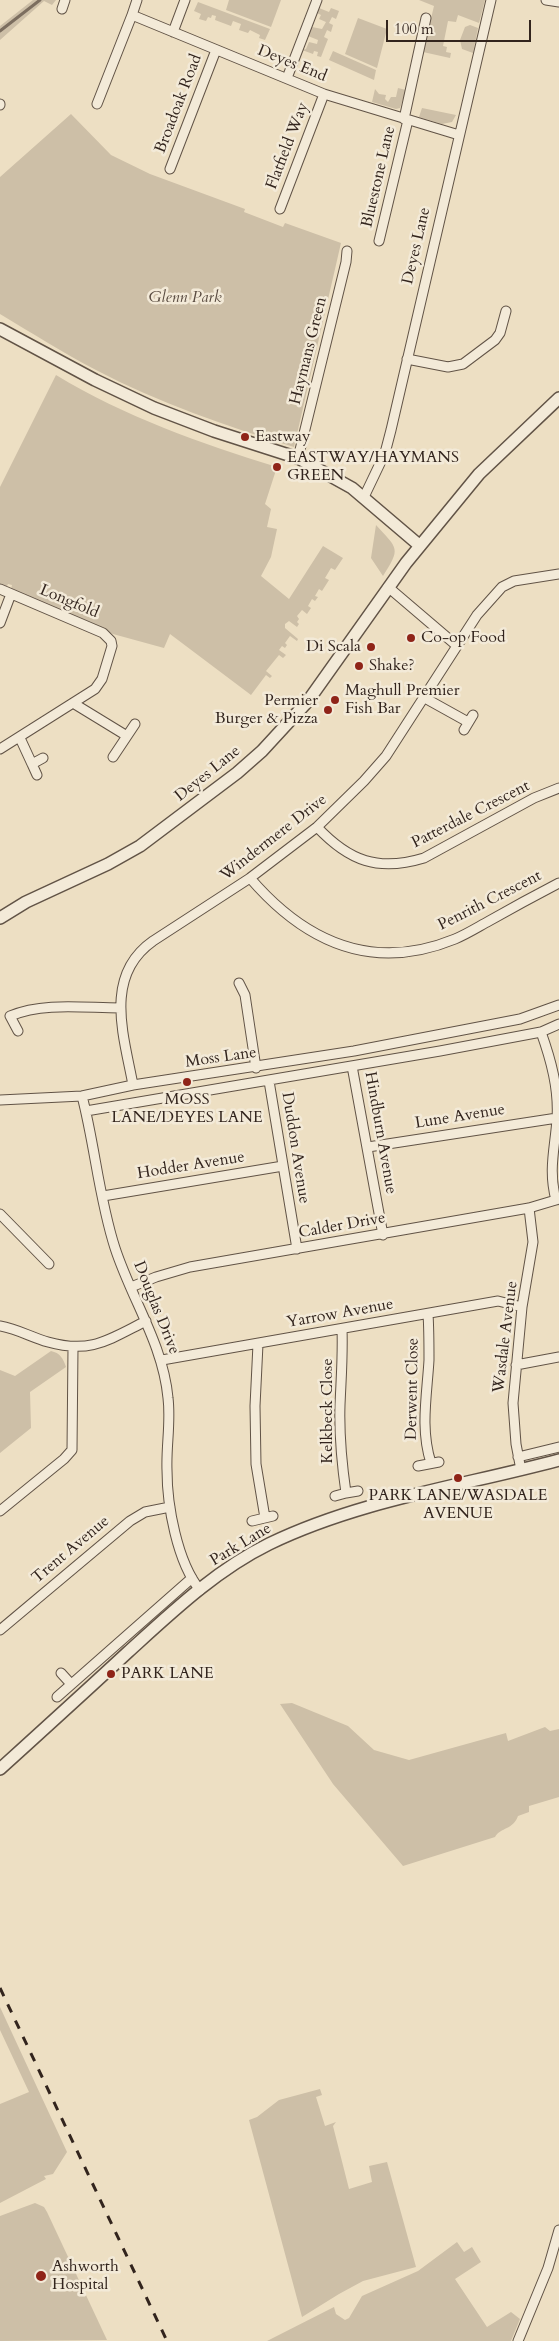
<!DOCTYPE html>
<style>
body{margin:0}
#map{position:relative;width:559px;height:2341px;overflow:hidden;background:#eddfc3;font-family:Cardo,serif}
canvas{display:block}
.scale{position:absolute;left:386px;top:20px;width:145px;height:22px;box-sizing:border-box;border:2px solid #32241d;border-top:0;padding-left:6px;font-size:15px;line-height:18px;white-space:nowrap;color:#32241d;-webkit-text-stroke:4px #f3ead8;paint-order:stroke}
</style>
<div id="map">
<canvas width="559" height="2341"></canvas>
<div class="scale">100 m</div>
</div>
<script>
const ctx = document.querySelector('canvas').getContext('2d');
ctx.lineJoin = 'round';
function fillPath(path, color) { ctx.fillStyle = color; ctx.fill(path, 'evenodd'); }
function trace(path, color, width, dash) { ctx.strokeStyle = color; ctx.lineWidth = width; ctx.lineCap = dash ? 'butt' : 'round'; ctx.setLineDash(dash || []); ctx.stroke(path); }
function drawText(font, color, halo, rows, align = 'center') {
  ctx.font = font + ' Cardo,serif'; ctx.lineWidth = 5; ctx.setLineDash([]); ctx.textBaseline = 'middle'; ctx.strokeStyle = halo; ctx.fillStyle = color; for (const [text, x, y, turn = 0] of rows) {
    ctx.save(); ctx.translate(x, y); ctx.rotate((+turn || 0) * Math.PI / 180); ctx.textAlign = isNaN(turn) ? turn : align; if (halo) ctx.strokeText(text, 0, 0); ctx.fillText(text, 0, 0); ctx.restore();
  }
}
const green = new Path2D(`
 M33 0H56L52 5 44 1 0 40V26Z
 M229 0H281L271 27 226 10Z
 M419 0H485L479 23 458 15 456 22 448 21 443 46 447 47 446 52 451 53 450 58 423 52 434 6Z
 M198 2 270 29 265 40 259 38 260 35 250 30 248 33 239 30 241 24 233 21 231 26 215 20 216 16 212 15 211 18 208 17 206 21 199 19 201 14 194 11Z
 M319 8 329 12 331 8 339 11 336 19 332 17 329 23 333 25 331 32 327 30 324 37 328 39 321 57 317 56 318 52 314 51 313 54 302 50 306 49 309 42 317 44 318 40 308 36 312 27 322 29 326 22 319 19 321 15 317 13Z
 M358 18 387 29 377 68 345 54Z
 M470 25 478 28 473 53 462 49 460 40 465 27Z
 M333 51 376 70 374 80 329 60Z
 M398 88 406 90 400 108 396 109 372 102 375 89 379 94 386 95 385 99 388 102 391 97H396Z
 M422 108 456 115 452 122 442 124 419 117Z
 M71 114 111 155 150 174 245 209 244 212 283 227 285 223 341 243 294 447C226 426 159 403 96 370 63 353 32 333 0 314V177Z
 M56 375C125 417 200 443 277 467L265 504 271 509 267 527 277 529 271 557 261 576 289 599 323 546 343 558 335 570 331 568 325 578 329 580 322 591 319 589 315 596 318 597 315 601 312 599 308 606 311 608 307 614 302 610 297 616 299 619 297 622 299 624 297 627 289 621 285 624V628L298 639 297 641 290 636 285 643 287 645 285 648 282 646 279 650 286 655 283 658 279 655 266 671 272 676 270 678 266 675 251 695 170 634 164 648 113 634 11 589 12 585 8 584 6 588 0 586V487Z
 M376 525C398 549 401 548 383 576L371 558Z
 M51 1351C60 1353 63 1358 66 1367L30 1392 31 1428 0 1453V1370L15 1376Z
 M292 1703 348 1726 374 1750 409 1760 506 1733 508 1741 545 1727 550 1731 559 1729V1797L529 1806V1812L518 1816C513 1830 501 1827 495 1837L403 1866 333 1784 280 1704Z
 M0 2007 67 2152 53 2174 44 2176 46 2179 0 2203V2104L29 2092 0 2030Z
 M320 2089 322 2095 316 2097 325 2126 336 2122 333 2126 349 2189 372 2182 369 2166 387 2162 416 2267 363 2281 339 2294 302 2317 249 2120 257 2117 279 2100Z
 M35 2203 44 2207 47 2212 107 2340 0 2341V2216Z
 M457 2242 464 2252 472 2247 481 2262 455 2279 487 2327 511 2312 520 2319 511 2341H267L334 2307 336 2314 345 2320 349 2318 362 2296 418 2271Z`);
const stream = new Path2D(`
 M0 31 40 0`);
const minor = new Path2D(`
 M137 0 132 15 324 94 459 135
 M546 0 559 2
 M62 9 65 0
 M173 32 185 0
 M287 78 317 0
 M0 104V105
 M97 104 132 15
 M404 119 426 18
 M170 169 216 50
 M280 209 324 94
 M379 241 408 120
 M407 359 448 367 463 364 495 340 500 333 506 311
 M298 458 346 262 347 251
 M364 497 385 453 391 430 491 0
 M388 587 456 645
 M0 589 103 633 111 641 112 646 102 679 95 689 0 749
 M0 623 11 594
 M423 697 468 722
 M73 703 127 736
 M464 730 473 715
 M20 738 32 764
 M113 757 135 724
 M37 775 32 764 43 758
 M317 827C349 861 378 872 424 858L534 798 559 788
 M250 878C305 942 372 973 455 939 467 934 478 927 489 921 512 908 536 895 559 883
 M239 983 245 995 256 1068
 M18 1031 10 1016C44 1002 84 1008 120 1008
 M541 1032C551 1060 559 1089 557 1119 555 1148 548 1170 556 1200
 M352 1066 383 1235
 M269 1081 297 1249
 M133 1085C124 1036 103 976 153 941L250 878 317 827 364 781 386 756 477 615 502 587 514 581 559 574
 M82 1096C95 1146 99 1199 115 1248 132 1300 163 1344 168 1398 171 1422 166 1446 167 1470 167 1505 177 1562 200 1590
 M0 1100 82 1096 133 1085 354 1051 520 1019 559 1005
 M86 1111 440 1051 541 1032 559 1024
 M368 1147 557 1118
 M103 1196 283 1166
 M0 1214 49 1264
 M131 1287 156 1277 190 1267 529 1208 559 1199
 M428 1314C429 1329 429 1345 429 1360 427 1395 420 1429 431 1463
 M0 1326C17 1329 31 1337 48 1342 91 1354 108 1340 146 1321
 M342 1329C343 1355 341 1380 340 1405 339 1435 342 1465 346 1493L358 1491
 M258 1344 255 1406 256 1464 265 1518
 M162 1360 498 1301 522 1307
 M516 1365 559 1357
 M518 1457 559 1447
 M418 1466 439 1462
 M521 1470 516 1444 513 1403 522 1307 533 1242 529 1208
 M335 1496 346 1493
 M0 1511 64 1459 72 1450 73 1348
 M252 1521 273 1516
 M0 1630 130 1521 145 1512 170 1507
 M61 1673 71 1684
 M57 1697 192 1578
 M518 2341 548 2268 559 2230`);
const tertiary = new Path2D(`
 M0 329 95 380 154 408 214 431 298 458 352 488 419 545
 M0 918 26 902 108 864 140 846 237 773 262 751 308 701 406 563 479 474 559 398
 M0 1769C43 1730 86 1691 128 1652 172 1612 216 1570 269 1544 360 1500 462 1486 559 1460`);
const rail = new Path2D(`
 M0 1988 167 2341`);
const markers = [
 [245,437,5,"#8f2418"],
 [277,467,5,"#8f2418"],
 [411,638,5,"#8f2418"],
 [371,647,5,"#8f2418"],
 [359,666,5,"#8f2418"],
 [335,700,5,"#8f2418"],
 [328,710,5,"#8f2418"],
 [187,1082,5,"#8f2418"],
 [458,1478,5,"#8f2418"],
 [111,1674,5,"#8f2418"],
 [41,2276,6,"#8f2418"]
];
const streetNames = [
 ["Deyes End",292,64,22],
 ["Broadoak Road",179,104,-69],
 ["Flatfield Way",288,146,-69],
 ["Bluestone Lane",379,177,-77],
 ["Deyes Lane",417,246,-77],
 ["Haymans Green",309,351,-76],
 ["Longfold",69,602,23],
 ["Deyes Lane",208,774,-39],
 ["Patterdale Crescent",471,815,-27],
 ["Windermere Drive",274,838,-38],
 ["Penrith Crescent",490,901,-27],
 ["Moss Lane",221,1058,-8],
 ["Lune Avenue",460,1117,-9],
 ["Hindburn Avenue",380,1133,80],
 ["Duddon Avenue",295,1148,81],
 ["Hodder Avenue",191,1166,-9],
 ["Calder Drive",342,1226,-10],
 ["Douglas Drive",156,1308,68],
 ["Yarrow Avenue",340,1314,-10],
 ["Wasdale Avenue",506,1337,-83],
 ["Derwent Close",413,1389,-89],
 ["Kelkbeck Close",328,1411,-90],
 ["Park Lane",241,1545,-31],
 ["Trent Avenue",71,1550,-40]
];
const parkNames = [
 ["Glenn Park",185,298]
];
const poiNames = [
 ["Eastway",255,437],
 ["EASTWAY/HAYMANS",287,458],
 ["GREEN",287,476],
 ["Co-op Food",421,638],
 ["Di Scala",361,647,"right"],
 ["Shake?",369,666],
 ["Maghull Premier",345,691],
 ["Fish Bar",345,709],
 ["Permier",318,701,"right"],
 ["Burger & Pizza",318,719,"right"],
 ["MOSS",187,1100,"center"],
 ["LANE/DEYES LANE",187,1118,"center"],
 ["PARK LANE/WASDALE",458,1496,"center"],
 ["AVENUE",458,1514,"center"],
 ["PARK LANE",121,1674],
 ["Ashworth",52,2267],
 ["Hospital",52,2285]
];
fillPath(green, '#cdbfa7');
trace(stream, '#7c6e5f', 3);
trace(minor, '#615346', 11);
trace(tertiary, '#615346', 14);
trace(minor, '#f3ead8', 9);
trace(tertiary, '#f3ead8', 11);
trace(rail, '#32241d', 3, [9, 9]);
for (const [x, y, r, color] of markers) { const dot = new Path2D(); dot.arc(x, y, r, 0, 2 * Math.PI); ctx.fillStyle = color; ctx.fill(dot); trace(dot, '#f3ead8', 2); }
drawText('16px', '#32241d', '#f3ead8', streetNames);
drawText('italic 16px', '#594b40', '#f3ead8', parkNames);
drawText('16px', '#32241d', '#f3ead8', poiNames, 'left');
</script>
